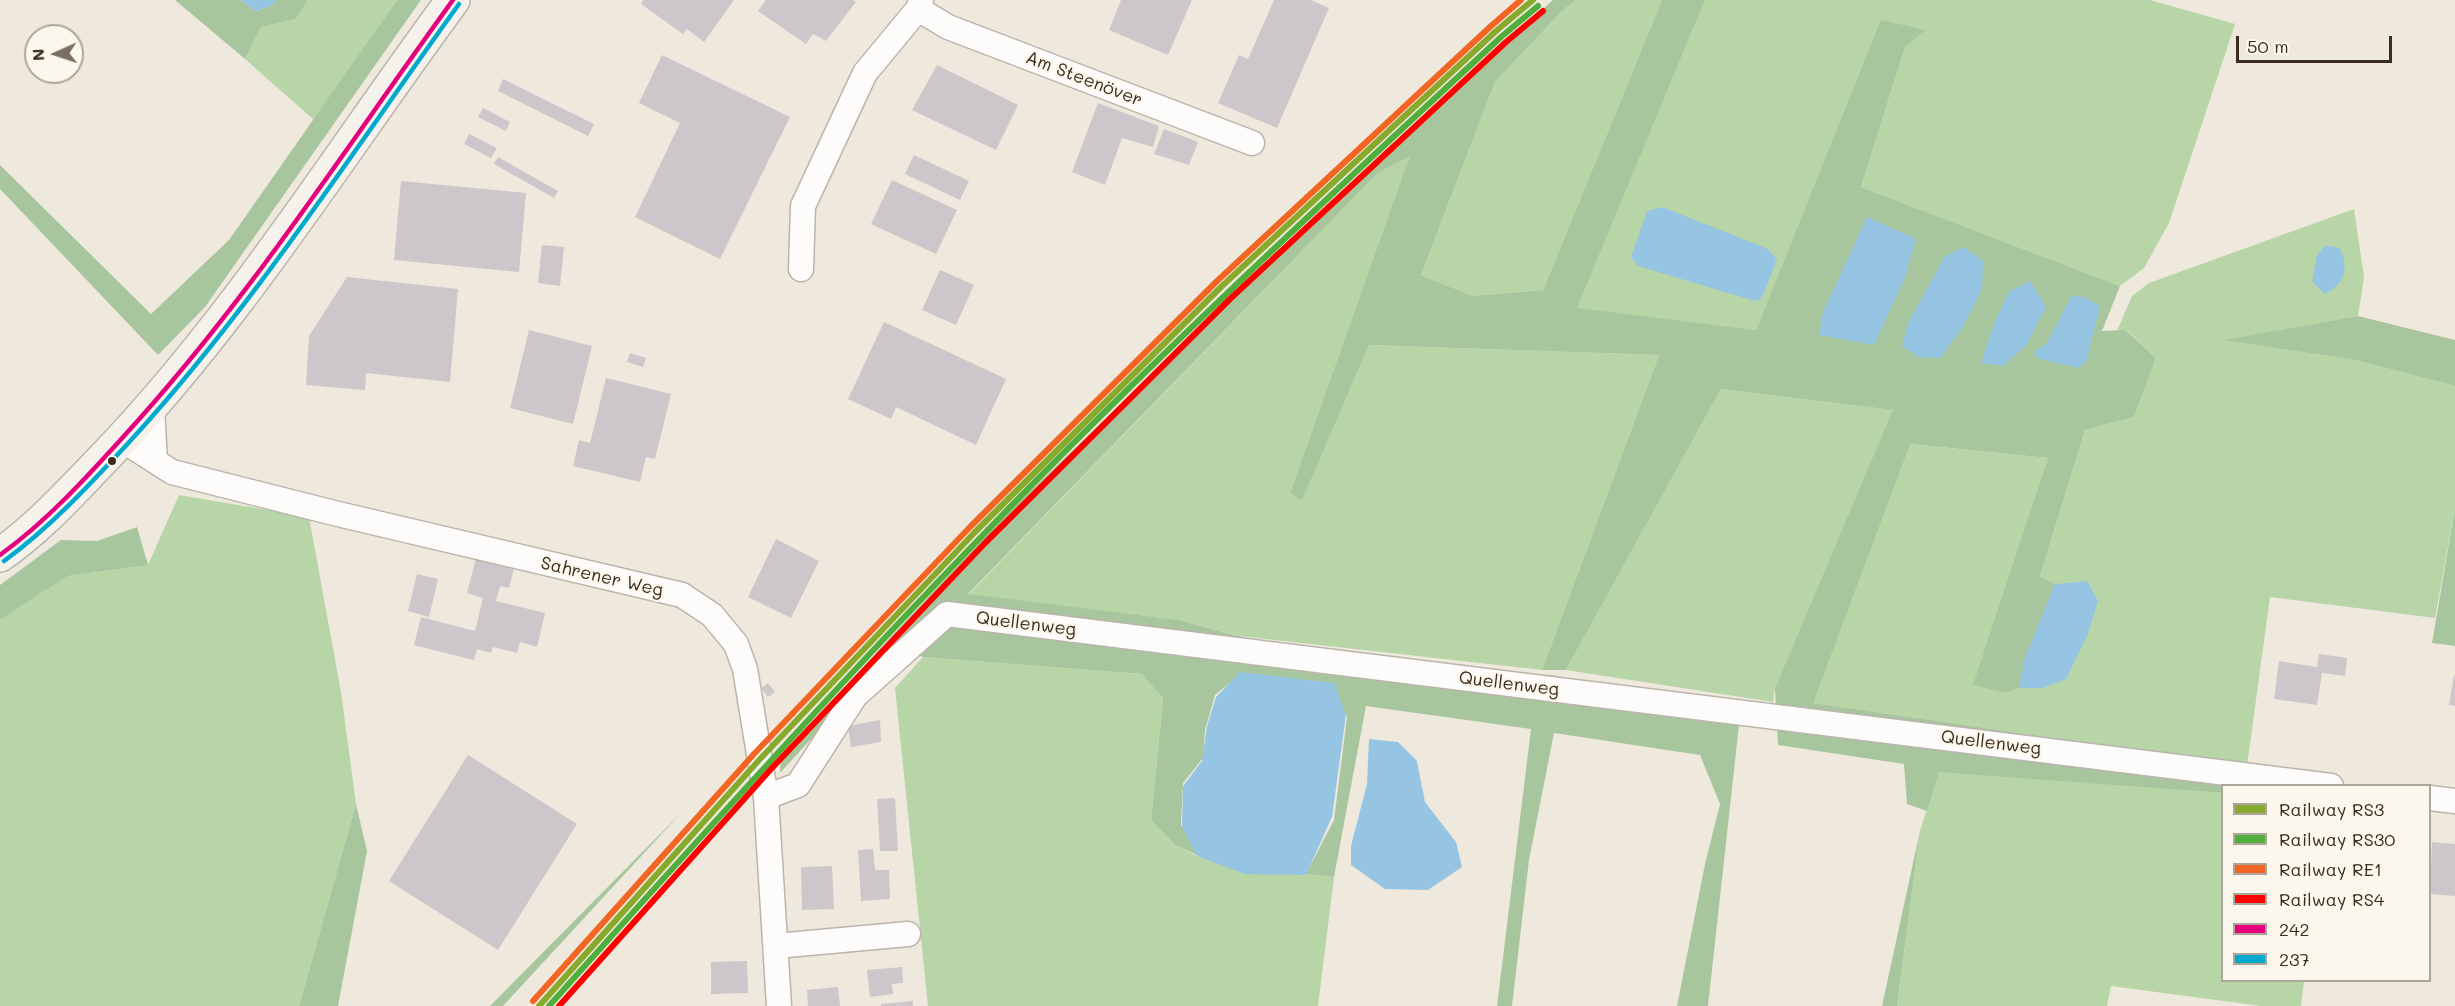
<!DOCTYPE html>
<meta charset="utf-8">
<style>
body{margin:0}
#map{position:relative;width:2455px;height:1006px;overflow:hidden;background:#efe9dd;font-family:Mali,sans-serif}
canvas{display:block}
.legend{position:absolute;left:2221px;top:784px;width:210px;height:198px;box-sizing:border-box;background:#fbf7ec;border:2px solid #aea59a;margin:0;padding:8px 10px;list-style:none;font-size:18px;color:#3b2a1e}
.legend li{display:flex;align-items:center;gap:12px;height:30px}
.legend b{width:30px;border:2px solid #aea59a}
.north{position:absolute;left:24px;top:24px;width:60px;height:60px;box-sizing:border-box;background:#fbf7ec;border:2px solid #aea59a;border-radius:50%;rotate:267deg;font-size:16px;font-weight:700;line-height:24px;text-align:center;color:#3b2a1e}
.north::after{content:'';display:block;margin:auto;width:21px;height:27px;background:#7a6d61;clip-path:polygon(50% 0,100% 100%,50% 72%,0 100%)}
.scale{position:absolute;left:2236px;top:36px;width:156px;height:27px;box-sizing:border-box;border:3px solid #3b2a1e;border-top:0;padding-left:8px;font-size:18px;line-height:21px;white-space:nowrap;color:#3b2a1e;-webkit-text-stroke:4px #fbf7ec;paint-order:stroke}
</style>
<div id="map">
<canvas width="2455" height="1006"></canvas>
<ul class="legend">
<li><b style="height:8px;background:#87aa2c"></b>Railway RS3</li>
<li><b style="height:8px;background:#50ae3d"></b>Railway RS30</li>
<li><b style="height:8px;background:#f26522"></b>Railway RE1</li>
<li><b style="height:8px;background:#f00"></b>Railway RS4</li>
<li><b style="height:8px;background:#e5007d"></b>242</li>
<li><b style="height:8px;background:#00a9ce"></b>237</li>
</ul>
<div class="north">N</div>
<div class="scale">50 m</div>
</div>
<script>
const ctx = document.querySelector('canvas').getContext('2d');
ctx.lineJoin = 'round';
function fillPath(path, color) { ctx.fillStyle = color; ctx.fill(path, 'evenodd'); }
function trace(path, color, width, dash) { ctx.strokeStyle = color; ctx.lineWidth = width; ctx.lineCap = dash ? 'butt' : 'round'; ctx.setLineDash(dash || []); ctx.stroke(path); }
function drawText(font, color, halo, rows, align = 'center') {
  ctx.font = font + ' Mali,sans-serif'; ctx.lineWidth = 4.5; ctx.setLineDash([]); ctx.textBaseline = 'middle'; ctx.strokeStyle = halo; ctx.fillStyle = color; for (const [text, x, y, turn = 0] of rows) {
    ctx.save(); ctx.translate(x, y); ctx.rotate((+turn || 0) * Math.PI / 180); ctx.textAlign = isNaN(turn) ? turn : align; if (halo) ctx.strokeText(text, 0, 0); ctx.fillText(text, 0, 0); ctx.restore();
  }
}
const green = new Path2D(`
 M308 0H397L314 120 245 59 261 27 296 19Z
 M1576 0H1662L1543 290 1473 296 1421 275 1495 82 1562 11Z
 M1705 0H2150L2235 24 2169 223 2144 268 2120 286 1861 187 1905 47 1882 20 1756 330 1576 309Z
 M1411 155 1290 493 1302 499 1369 345 1659 355 1542 670 1239 636 1179 620 968 595 1378 173Z
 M2354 209 2364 277 2358 316 2225 340 2355 360 2455 386V508L2435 618 2270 597 2247 766 1812 703 1909 444 2048 458 1974 685 2005 693 2019 688H2043L2066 679 2088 634 2098 601 2087 581 2055 584 2040 576 2085 430 2134 417 2156 358 2127 330 2117 331 2132 296 2149 283Z
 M1721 389 1894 410 1775 688 1773 702 1566 670Z
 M179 495 309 517 341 692 356 804 299 1006H0V620L68 576 148 565Z
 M923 657 1142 674 1163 697 1151 820 1175 845 1197 856 1306 874 1334 877 1318 1006H928L895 688Z
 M1939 771 2222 793V980L2304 981 2301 1006H2261L2111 986 2107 1006H1897L1920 831Z`);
const forest = new Path2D(`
 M175 0H240L256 11 273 5 276 0H308L296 19 261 27 245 59Z
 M397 0H421L205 307 158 355 0 189V165L151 314 229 240Z
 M1553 0H1576L1562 11 1495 82 1421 275 1473 296 1543 290 1662 0H1705L1577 308 1756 330 1881 20 1925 30 1905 47 1861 187 2120 286 2102 331 2126 330 2156 358 2134 417 2085 430 2040 576 2055 584 2087 581 2098 601 2088 634 2066 679 2043 688H2019L2005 693 1973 685 2048 458 1910 444 1813 703 2247 766 2245 785 2222 786V793L1939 772 1927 811 1907 804 1904 764 1778 745 1775 688 1893 410 1721 389 1566 670H1542L1659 355 1369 345 1302 500 1290 493 1410 156 1378 173 968 594 1179 620 1368 671 1553 675 1739 725 1708 1006H1677L1705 864 1720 804 1700 755 1554 733 1529 860 1512 1006H1497L1531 729 1366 706 1334 877 1306 874 1334 820 1347 717 1332 683 1242 673 1215 695 1205 730 1203 758 1183 783 1181 825 1199 856 1175 845 1151 820 1163 698 1142 674 923 657 895 647 780 773 781 755 998 522 1381 154Z
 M2358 316 2455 340V386L2355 360 2223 340Z
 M2455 508V646L2432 643Z
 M137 527 148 565 68 576 0 620V585L61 540 97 541Z
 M356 804 367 851 338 1006H299Z
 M681 813 503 1006H490Z
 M1920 831 1897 1006H1882Z`);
const water = new Path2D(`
 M240 0H276L273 5 256 11Z
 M1662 207 1768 249 1777 260 1761 299 1755 301 1638 266 1631 257 1647 211Z
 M1867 217 1916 239 1904 280 1874 345 1819 335 1823 312Z
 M2326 245 2340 248C2350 268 2344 286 2324 294L2312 281 2317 255Z
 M1964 247 1983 261 1982 289 1963 327 1940 358 1919 357 1902 346 1908 323 1945 256Z
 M2030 281 2046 307 2027 344 2003 366 1981 363 1994 323 2010 291Z
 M2072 295 2086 298 2100 306 2086 362 2078 368 2037 358 2034 352 2047 343Z
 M2087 581 2098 601 2088 634 2066 679 2043 688H2019L2025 658 2055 584Z
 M1240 672 1334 683 1346 715 1332 817 1306 875 1245 874 1197 856 1182 827 1183 786 1202 761 1207 726 1216 697Z
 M1369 739 1398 742 1417 761 1425 802 1456 842 1462 867 1428 890 1385 889 1351 865V846L1367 784Z`);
const building = new Path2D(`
 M643 0H734L704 42 687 29 683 34 641 4Z
 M766 0H853L856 2 826 41 813 34 806 44 758 11Z
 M1121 0H1192L1168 55 1109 30Z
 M1274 0H1311L1329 8 1277 128 1218 103 1239 55 1248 59Z
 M662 55 790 117 720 259 635 217 680 123 639 103Z
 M937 65 1018 105 996 150 912 110Z
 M503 79 594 124 588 136 498 91Z
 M1098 103 1159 126 1153 147 1122 138 1105 185 1072 172Z
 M483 108 510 122 506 131 478 117Z
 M1164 129 1198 142 1189 165 1154 154Z
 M469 134 497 148 491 158 464 144Z
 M914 155 969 181 960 200 905 174Z
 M498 157 558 191 554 198 494 164Z
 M892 180 957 210 936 254 871 224Z
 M401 181 526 193 519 272 394 260Z
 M542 245 564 247 560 286 538 283Z
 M940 270 974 285 956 325 922 310Z
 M347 277 458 289 450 382 366 373 365 390 306 385 309 336Z
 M884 322 1006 379 976 445 896 407 891 419 848 399Z
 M529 330 592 346 573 424 510 408Z
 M630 353 646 358 643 367 627 362Z
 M606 378 671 394 655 459 646 457 640 482 573 466 579 440 590 443Z
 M776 539 819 561 791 618 748 597Z
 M476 558 514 568 509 588 500 586 496 601 545 613 537 647 520 642 517 653 493 647 491 653 477 649 474 660 414 645 421 617 475 631 483 598 467 593Z
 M417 574 438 579 429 617 408 611Z
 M2319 654 2347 658 2345 676 2322 673 2317 705 2274 699 2279 661 2317 667Z
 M2454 675H2455V706L2449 705Z
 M768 683 775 692 768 697 761 688Z
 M880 720 881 742 851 747 848 726Z
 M468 755 577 824 498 950 389 881Z
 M895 798 898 851H880L877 799Z
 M2432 842 2455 844V896L2430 894Z
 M873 849 875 870H889L890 899 861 901 858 850Z
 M832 866 834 909 802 910 801 867Z
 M747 961 748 993 711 994V962Z
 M902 967 903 983 892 984 893 994 870 997 867 970Z
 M838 987 840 1006H808L807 990Z
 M913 1001V1006H881V1004Z`);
const street = new Path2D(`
 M918 9 948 27 1252 143
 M801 269 803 206 865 73 918 9 921 0
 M152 408 155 461
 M122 440 172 472 338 514 682 595 712 615 736 644 745 669 766 797 779 1006
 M766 797 798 785 855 696 947 614 2331 786
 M2430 798 2455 801
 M776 946 908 934`);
const secondary = new Path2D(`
 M0 555C39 528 70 493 103 459 237 320 339 154 453 0`);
const bus1 = new Path2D(`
 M0 555C47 521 86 478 124 436 248 301 346 147 453 0`);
const bus2 = new Path2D(`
 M4 561C52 526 92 482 132 439 254 305 353 151 459 4`);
const rail1 = new Path2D(`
 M539 1006 760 759 975 532 1221 287 1496 31 1533 0`);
const rail2 = new Path2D(`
 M549 1006C690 848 832 691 979 539 1147 365 1324 201 1501 37L1538 6`);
const rail3 = new Path2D(`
 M533 1001 754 754 970 527 1216 282 1491 26 1521 0`);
const rail4 = new Path2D(`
 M559 1006 771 769 986 542 1231 298 1506 42 1543 11`);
const markers = [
 [112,461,5,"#3b2a1e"]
];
const streetNames = [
 ["Am Steenöver",1084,79,21],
 ["Sahrener Weg",602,577,13],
 ["Quellenweg",1026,624,7],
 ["Quellenweg",1509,684,7],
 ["Quellenweg",1991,743,7]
];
fillPath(green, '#b7d5a6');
fillPath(forest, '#a8c69d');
fillPath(water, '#95c5e3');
fillPath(building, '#cdc6ca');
trace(street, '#bab4ac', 27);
trace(secondary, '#bab4ac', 36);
trace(street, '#fdfcfa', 24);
trace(secondary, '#f5f2eb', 33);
trace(bus1, '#e5007d', 4.5);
trace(bus2, '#00a9ce', 4.5);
trace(rail1, '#87aa2c', 6);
trace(rail2, '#50ae3d', 6);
trace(rail3, '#f26522', 6);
trace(rail4, '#f00', 6);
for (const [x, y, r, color] of markers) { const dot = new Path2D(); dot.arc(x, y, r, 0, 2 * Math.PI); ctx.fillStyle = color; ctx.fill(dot); trace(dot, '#fbf7ec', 2); }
drawText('18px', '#3b2a1e', '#fbf7ec', streetNames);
</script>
